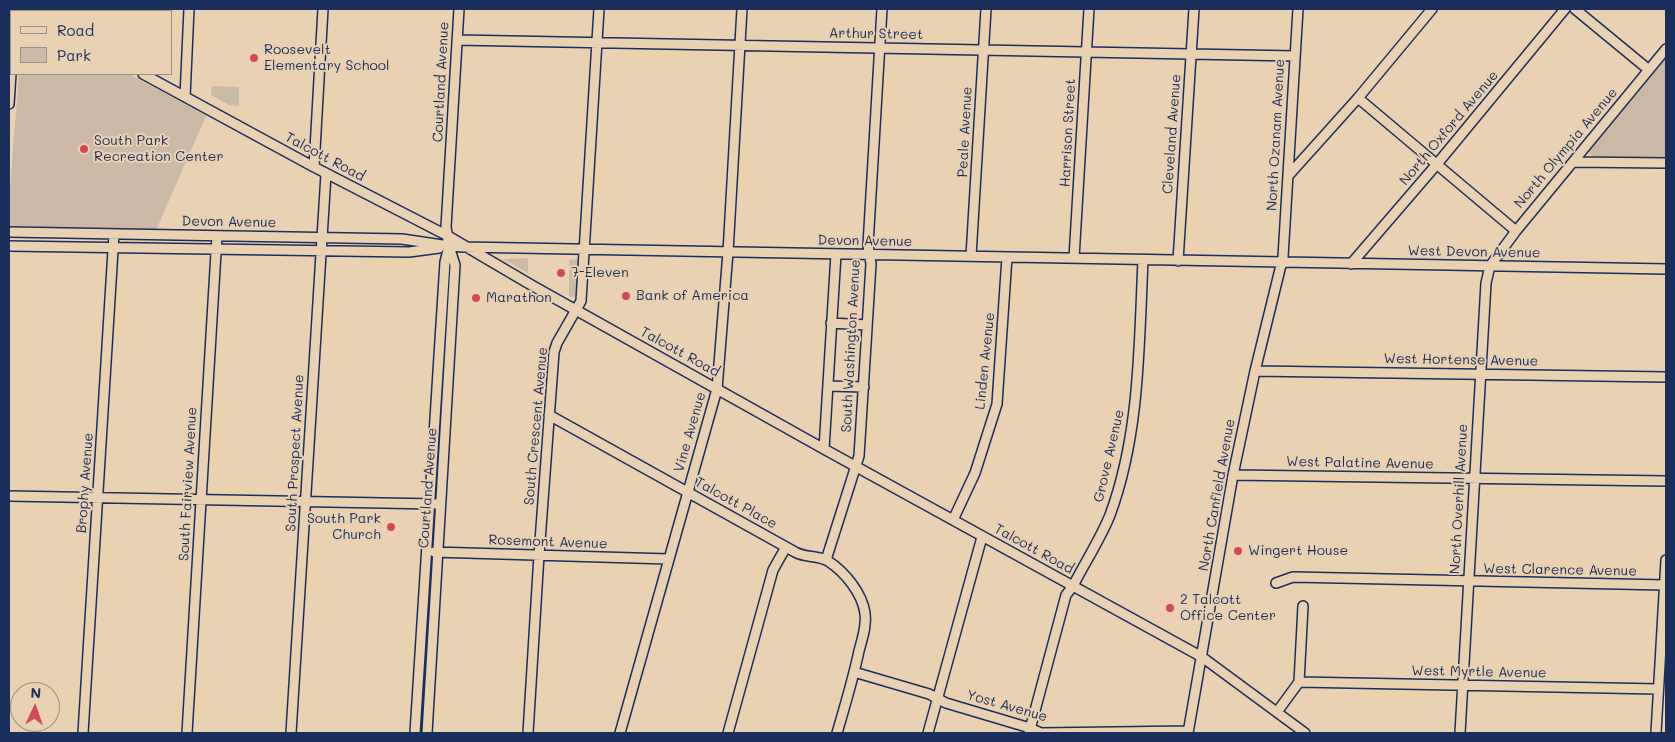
<!DOCTYPE html>
<style>
body{margin:0}
#map{position:relative;width:1675px;height:742px;overflow:hidden;background:#e9d1b1;font-family:Mali,sans-serif}
canvas{display:block}
.frame{position:absolute;inset:0;border:10px solid #1b2f5e;pointer-events:none}
.legend{position:absolute;left:10px;top:10px;width:162px;height:65px;box-sizing:border-box;background:#e9d1b1;border:1px solid #979090;margin:0;padding:6px 9px;list-style:none;font-size:15px;color:#1b2f5e}
.legend li{display:flex;align-items:center;gap:10px;height:25px}
.legend b{width:25px;border:1px solid #979090}
.north{position:absolute;left:10px;top:682px;width:50px;height:50px;box-sizing:border-box;background:#e9d1b1;border:1px solid #979090;border-radius:50%;rotate:3deg;font-size:14px;font-weight:700;line-height:20px;text-align:center;color:#1b2f5e}
.north::after{content:'';display:block;margin:auto;width:18px;height:22px;background:#d1495b;clip-path:polygon(50% 0,100% 100%,50% 72%,0 100%)}
</style>
<div id="map">
<canvas width="1675" height="742"></canvas>
<div class="frame"></div>
<ul class="legend">
<li><b style="height:6px;background:#e9d1b1"></b>Road</li>
<li><b style="height:14px;background:#cbb9a5"></b>Park</li>
</ul>
<div class="north">N</div>
</div>
<script>
const ctx = document.querySelector('canvas').getContext('2d');
ctx.lineJoin = 'round';
function fillPath(path, color) { ctx.fillStyle = color; ctx.fill(path, 'evenodd'); }
function trace(path, color, width, dash) { ctx.strokeStyle = color; ctx.lineWidth = width; ctx.lineCap = dash ? 'butt' : 'round'; ctx.setLineDash(dash || []); ctx.stroke(path); }
function drawText(font, color, halo, rows, align = 'center') {
  ctx.font = font + ' Mali,sans-serif'; ctx.lineWidth = 4; ctx.setLineDash([]); ctx.textBaseline = 'middle'; ctx.strokeStyle = halo; ctx.fillStyle = color; for (const [text, x, y, turn = 0] of rows) {
    ctx.save(); ctx.translate(x, y); ctx.rotate((+turn || 0) * Math.PI / 180); ctx.textAlign = isNaN(turn) ? turn : align; if (halo) ctx.strokeText(text, 0, 0); ctx.fillText(text, 0, 0); ctx.restore();
  }
}
const green = new Path2D(`
 M1666 58V159L1593 158 1589 152Z
 M19 74H129L206 116 156 230 9 226V201Z
 M212 86 239 87V106L229 105 211 95Z
 M528 258V273L503 259Z
 M579 259V291L573 298 569 296V260Z`);
const minor = new Path2D(`
 M24 9 29 11
 M1575 9 1649 70
 M36 11 37 9
 M457 40 1295 56
 M143 74 314 167 448 236 533 286 824 449 1202 657 1305 733
 M185 97 189 9
 M1358 98 1516 231
 M9 104 11 74
 M1573 162 1666 163
 M314 167 323 9
 M1288 176 1358 98 1432 9
 M9 232 402 239 449 246 464 247 1666 269
 M9 246 409 252 439 248
 M971 256 986 9
 M1074 258 1089 9
 M1178 261 1194 9
 M1351 264 1437 164 1565 9
 M831 323 867 325
 M1255 371 1666 377
 M828 386 864 387
 M549 415 795 552C805 558 818 555 828 561 845 572 862 593 865 613 867 626 862 639 859 651 853 679 845 706 837 733
 M824 449 836 254
 M1233 475 1666 481
 M9 496 436 504
 M953 520 975 473 997 404 1007 257
 M434 552 668 559
 M826 560 859 456 871 264 868 245 882 9
 M1276 583 1293 577 1665 585
 M854 672 929 694 946 703 1030 728 1041 733 1188 731
 M1299 682 1658 689
 M1277 712 1299 682 1303 606
 M83 733 114 234
 M187 733 217 236
 M291 733 326 174
 M415 733 445 262 449 246
 M427 733 455 265 449 246 446 227 459 9
 M528 733 539 555 554 352 557 343 581 301 599 9
 M620 733 717 389 728 252 742 9
 M728 733 773 570 786 547
 M928 733 982 537
 M1029 733 1066 595 1073 586C1084 564 1101 538 1110 515 1140 434 1139 345 1143 260
 M1188 733 1233 475 1255 371 1283 257 1298 9
 M1460 733 1486 283 1490 266 1516 231 1666 49
 M1656 733 1666 560`);
const markers = [
 [254,58,5,"#d1495b"],
 [84,149,5,"#d1495b"],
 [561,273,5,"#d1495b"],
 [626,296,5,"#d1495b"],
 [476,298,5,"#d1495b"],
 [391,527,5,"#d1495b"],
 [1238,551,5,"#d1495b"],
 [1170,608,5,"#d1495b"]
];
const streetNames = [
 ["Arthur Street",876,34,1],
 ["Courtland Avenue",441,82,-87],
 ["North Oxford Avenue",1449,128,-50],
 ["Peale Avenue",965,132,-87],
 ["Harrison Street",1068,133,-87],
 ["Cleveland Avenue",1172,134,-86],
 ["North Ozanam Avenue",1276,135,-87],
 ["North Olympia Avenue",1566,148,-50],
 ["Talcott Road",325,157,28],
 ["Devon Avenue",229,222,1],
 ["Devon Avenue",865,241,1],
 ["West Devon Avenue",1474,252,1],
 ["South Washington Avenue",851,346,-87],
 ["Talcott Road",680,352,29],
 ["West Hortense Avenue",1461,360,1],
 ["Linden Avenue",985,361,-84],
 ["South Crescent Avenue",536,426,-85],
 ["Vine Avenue",690,432,-74],
 ["South Prospect Avenue",295,453,-87],
 ["Grove Avenue",1109,456,-77],
 ["West Palatine Avenue",1360,463,1],
 ["Brophy Avenue",85,483,-86],
 ["South Fairview Avenue",188,484,-87],
 ["Courtland Avenue",428,488,-86],
 ["North Canfield Avenue",1217,495,-80],
 ["North Overhill Avenue",1459,499,-87],
 ["Talcott Place",736,503,29],
 ["Rosemont Avenue",548,542,2],
 ["Talcott Road",1034,549,29],
 ["West Clarence Avenue",1560,570,1],
 ["West Myrtle Avenue",1479,672,1],
 ["Yost Avenue",1007,706,16]
];
const poiNames = [
 ["Roosevelt",264,50],
 ["Elementary School",264,66],
 ["South Park",94,141],
 ["Recreation Center",94,157],
 ["7-Eleven",571,273],
 ["Bank of America",636,296],
 ["Marathon",486,298],
 ["South Park",381,519,"right"],
 ["Church",381,535,"right"],
 ["Wingert House",1248,551],
 ["2 Talcott",1180,600],
 ["Office Center",1180,616]
];
fillPath(green, '#cbb9a5');
trace(minor, '#1b2f5e', 12);
trace(minor, '#e9d1b1', 9);
for (const [x, y, r, color] of markers) { const dot = new Path2D(); dot.arc(x, y, r, 0, 2 * Math.PI); ctx.fillStyle = color; ctx.fill(dot); trace(dot, '#e9d1b1', 2); }
drawText('14px', '#1b2f5e', '#e9d1b1', streetNames);
drawText('14px', '#1b2f5e', '#e9d1b1', poiNames, 'left');
</script>
